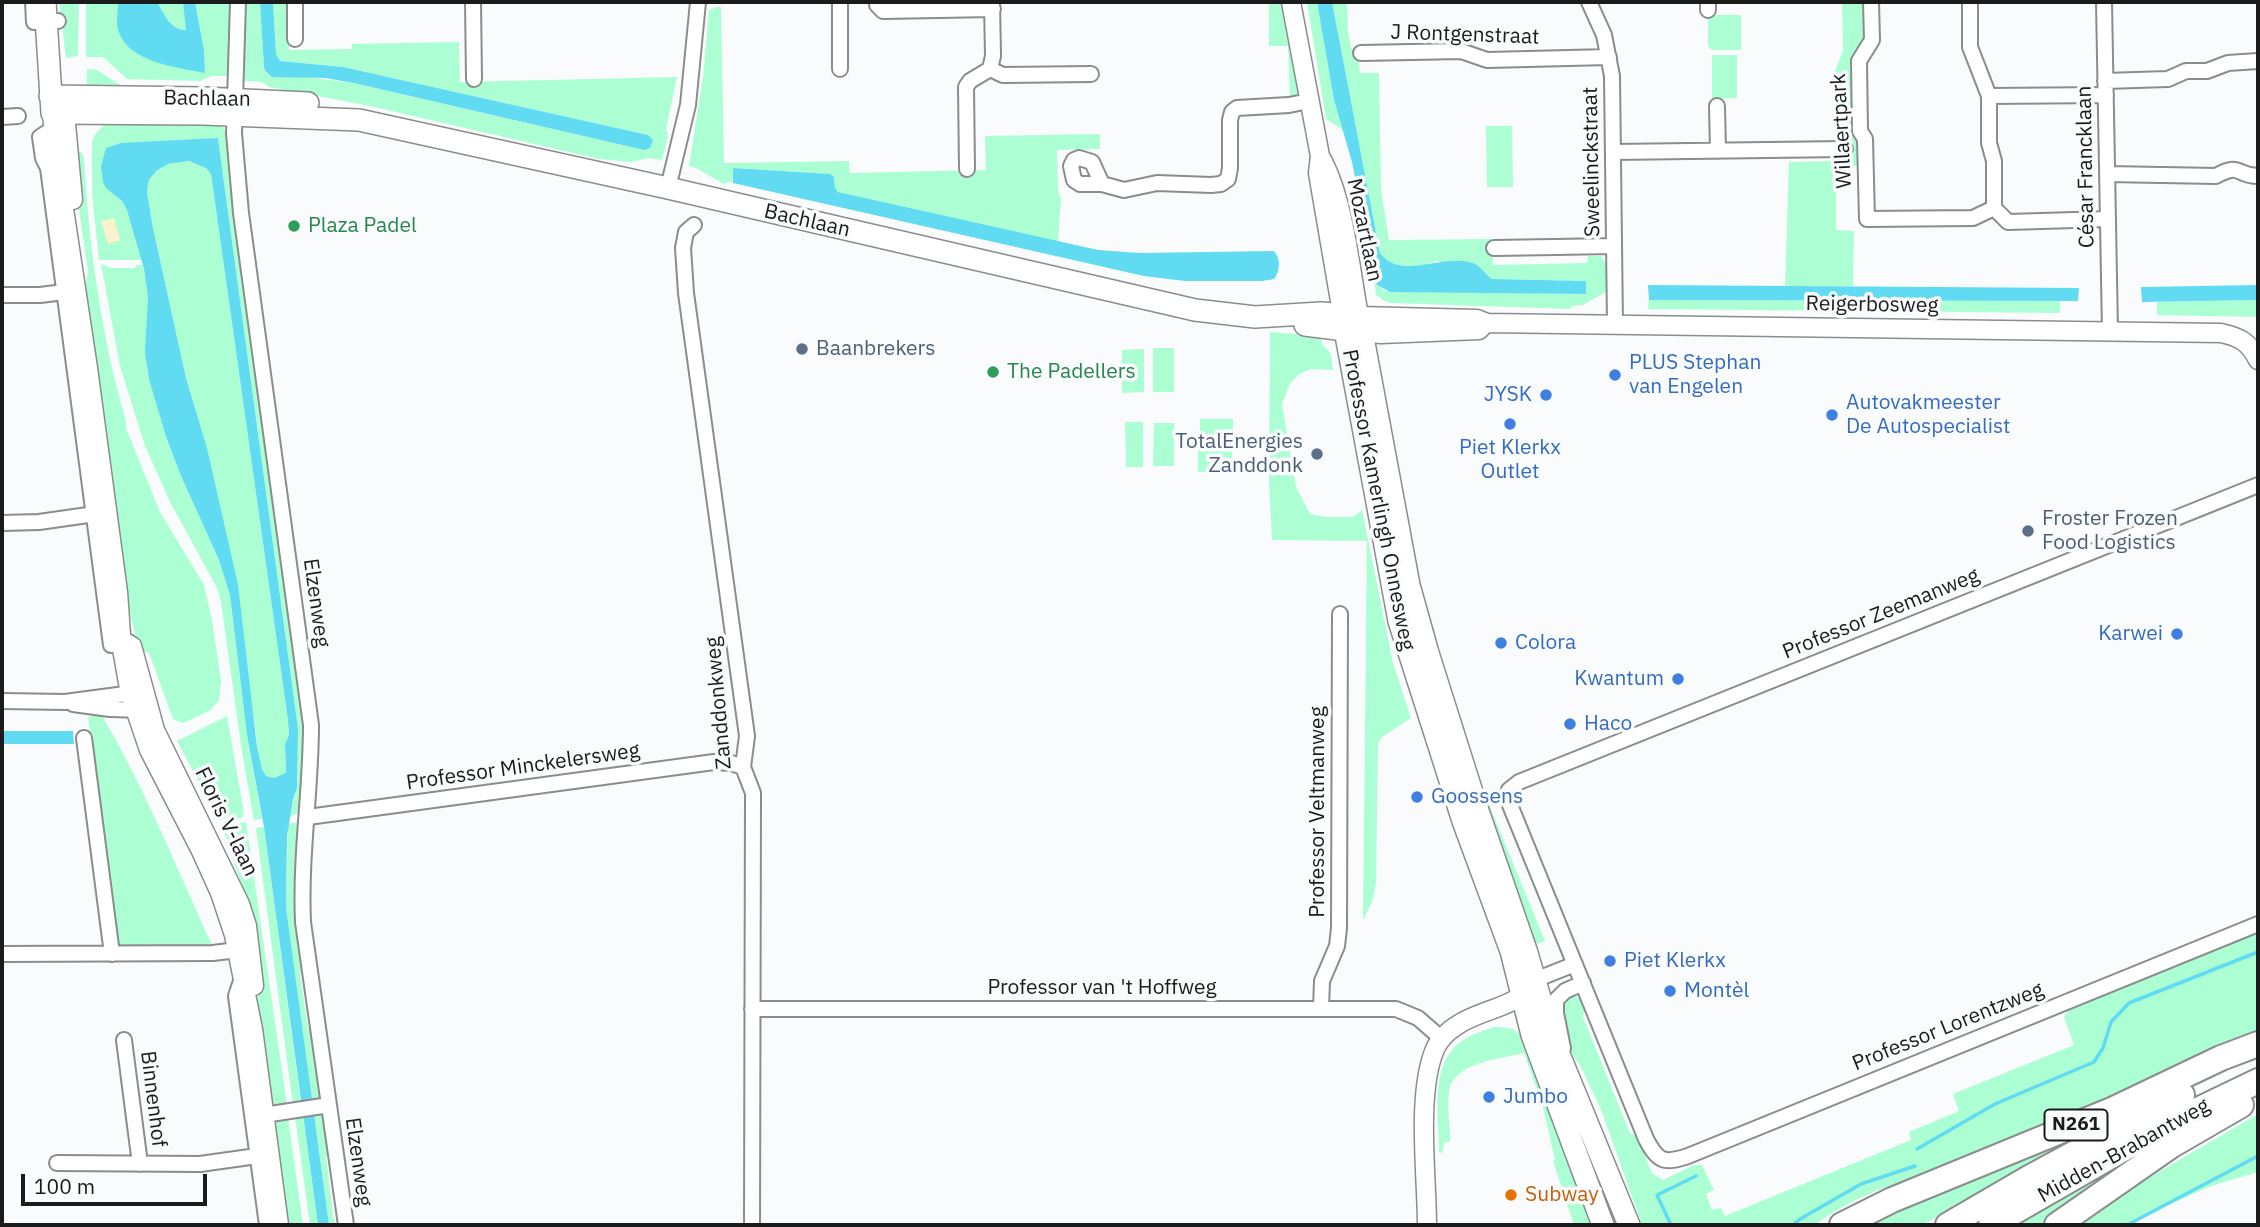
<!DOCTYPE html>
<meta charset="utf-8">
<style>
body{margin:0}
#map{position:relative;width:2260px;height:1227px;overflow:hidden;background:#fafbfd;font-family:"IBM Plex Sans",sans-serif}
canvas{display:block}
.frame{position:absolute;inset:0;border:4px solid #1b1b1c;pointer-events:none}
.scale{position:absolute;left:21px;top:1174px;width:186px;height:32px;box-sizing:border-box;border:4px solid #1b1b1c;border-top:0;padding-left:9px;font-size:21px;line-height:24px;white-space:nowrap;color:#1b1b1c;-webkit-text-stroke:5px #fafbfd;paint-order:stroke}
</style>
<div id="map">
<canvas width="2260" height="1227"></canvas>
<div class="frame"></div>
<div class="scale">100 m</div>
</div>
<script>
const ctx = document.querySelector('canvas').getContext('2d');
ctx.lineJoin = 'round';
function fillPath(path, color) { ctx.fillStyle = color; ctx.fill(path, 'evenodd'); }
function trace(path, color, width, dash) { ctx.strokeStyle = color; ctx.lineWidth = width; ctx.lineCap = dash ? 'butt' : 'round'; ctx.setLineDash(dash || []); ctx.stroke(path); }
function drawText(font, color, halo, rows, align = 'center') {
  ctx.font = font + ' "IBM Plex Sans",sans-serif'; ctx.lineWidth = 7; ctx.setLineDash([]); ctx.textBaseline = 'middle'; ctx.strokeStyle = halo; ctx.fillStyle = color; for (const [text, x, y, turn = 0] of rows) {
    ctx.save(); ctx.translate(x, y); ctx.rotate((+turn || 0) * Math.PI / 180); ctx.textAlign = isNaN(turn) ? turn : align; if (halo) ctx.strokeText(text, 0, 0); ctx.fillText(text, 0, 0); ctx.restore();
  }
}
const green = new Path2D(`
 M59 2H79L78 56 66 58Z
 M86 2H118V28L205 73 204 50 195 2H231L228 76H212L200 81 127 79 103 57H86Z
 M157 2H183L187 30C170 30 165 15 157 2Z
 M245 2H260L264 67 265 72 272 77H305L354 83 644 150 650 147 652 140 648 135 343 67 280 61 276 54 273 2H288L289 50 352 49V44L459 42 460 82 677 77 666 129 668 137 662 160 649 158 631 162 599 159 370 106 269 87 262 82 245 81 243 65Z
 M1269 2H1284L1301 95 1290 96 1288 46H1269Z
 M1307 2H1317L1334 100 1343 130 1326 119Z
 M1332 2 1347 3 1348 32 1352 50H1358L1360 73H1379L1381 190 1389 240 1492 239 1493 265 1587 263 1588 256H1601L1606 263V292L1583 305 1571 306V309L1392 303 1386 302 1376 295 1374 277 1377 285 1385 291 1585 294 1586 281 1492 279 1436 261 1423 266 1398 265 1385 260 1380 253Z
 M1842 2H1869L1856 137 1861 148V166H1836V230L1854 231 1853 286H1785L1789 162 1836 161 1834 81 1835 71 1843 51Z
 M716 7H721L724 163 849 161 850 173 986 170 985 136 1100 134V149L1057 150 1058 191 1061 200 1058 242 838 192 835 189 834 177 830 174 734 168 732 181 724 184 696 168 689 166 703 77 709 10Z
 M1708 15H1741V50H1712L1708 46Z
 M1712 55H1737V98L1712 99Z
 M87 69 97 70 125 88 202 92 214 87 227 86 219 92 87 91Z
 M216 119 224 129 228 138 236 220 305 727 301 813 290 816 297 788 298 729 218 138 182 141 112 192C132 205 135 238 142 260H99L92 194V141L96 133 105 124Z
 M1486 126H1512L1513 187H1487Z
 M76 151 81 152 84 157C89 247 101 335 126 421V428L160 512 204 585 212 620 221 681 219 700 211 710 183 723 173 719 149 653 139 650 126 597 85 290 88 271 79 210Z
 M189 161 206 168 211 174 288 720 289 735 285 744 286 774 274 778 266 776C258 763 257 746 256 731L207 448 186 378 153 228 147 192 149 180 156 171 168 164Z
 M101 264 112 268H135L136 265H143L148 298 147 369 166 438 181 476 219 560 230 595 247 735 262 819 254 820 242 752 221 602 217 588 170 502 145 446 120 366Z
 M1649 300 2060 301V313L1648 309Z
 M2258 300V317L2157 315V302Z
 M1270 332 1321 336 1322 344 1331 354 1333 370 1311 369 1299 374 1290 384 1282 404 1296 487 1310 514 1326 517H1353L1362 510 1393 663 1411 718 1381 738 1378 744 1376 884 1372 902 1363 920 1367 541 1272 540 1269 480Z
 M1153 348H1174V392H1153Z
 M1144 349V392L1122 393V350Z
 M1200 419H1233V441H1200Z
 M1125 422H1143V467H1126Z
 M1154 423H1174V466H1153Z
 M1198 450H1232V472H1198Z
 M101 714C145 788 177 869 213 947L119 952 88 717Z
 M227 716 244 813 242 818 228 820V817L220 818 218 813H215L177 741Z
 M1486 797 1545 941 1528 947 1478 800Z
 M246 822 287 1105 276 1107 270 1104 258 1026V977L251 925 241 883 229 847 231 846 220 825Z
 M300 822 294 888 304 970 300 974 308 1028 312 1031 320 1095 317 1102H312L286 907 288 824Z
 M264 827 301 1103 293 1105 256 828Z
 M2258 932V1032C2166 1073 2075 1118 1981 1154 1926 1176 1863 1188 1815 1225H1642L1602 1112 1582 1069 1571 1052 1560 1009 1561 1003 1572 996C1584 998 1587 1005 1583 1017L1630 1133 1637 1136 1652 1173 1663 1180 1694 1165H1702L1714 1190 1706 1194 1712 1210 1721 1208 1725 1216 1911 1140 1909 1132 1959 1111 1953 1094 2074 1045 2064 1017 2069 1009Z
 M1494 1027C1510 1027 1517 1028 1526 1042L1596 1225H1574L1553 1161 1555 1160 1543 1107 1524 1053C1500 1059 1454 1062 1449 1091 1447 1107 1450 1126 1450 1142H1444L1443 1153 1439 1152C1439 1117 1429 1068 1459 1043 1469 1035 1483 1031 1494 1027Z
 M2151 1100 2042 1157 1923 1225H1855Z
 M318 1112 324 1117 329 1153 326 1156 334 1221 338 1225H329L314 1113Z
 M2258 1114V1172L2211 1186 2148 1214 2129 1225H2081L2140 1183Z
 M303 1115 318 1225H310L295 1116Z
 M288 1117 303 1225H286L273 1125 276 1120Z
 M2156 1145 2041 1225H2013L2021 1221Z`);
const sand = new Path2D(`
 M114 218 120 240 108 244 101 221Z`);
const water = new Path2D(`
 M118 2H157C165 15 170 30 186 30L183 2H195L204 50 205 73C177 67 128 63 118 30 116 22 118 11 118 2Z
 M260 2H273L276 54 280 61 343 67 648 135 653 140 650 148 644 150 354 83 325 78 272 77 265 71 264 67Z
 M1317 2H1332L1380 253C1401 282 1446 251 1475 264 1481 267 1486 275 1492 279L1586 281V294L1390 292 1377 285 1374 276 1352 162 1334 100Z
 M218 138 298 729 297 788 293 800 287 836 286 907 329 1225H318L264 827 247 735 230 595 219 560 181 476 166 437 149 379 145 352 148 298 144 269 127 210 122 201 106 188 103 182 101 166 106 148 121 143ZM189 161 206 168 211 174 288 720 289 735 285 744 286 773 274 778 266 776 262 769 257 747 238 585 207 448 186 378 153 228 147 192 149 180 156 171 168 164Z
 M733 168 830 174 834 177 835 188 838 192 1098 250 1140 253 1274 251C1281 258 1280 272 1274 279L1262 281H1185L1144 276 733 183Z
 M1648 285 2079 288 2078 301 1649 300Z
 M2258 285V300L2142 302 2141 287Z
 M2 731H73L74 744H2Z`);
const stream = new Path2D(`
 M1917 1149 1995 1104 2094 1062 2103 1048 2111 1022 2129 1003 2258 952
 M1671 1225 1657 1195 1696 1176
 M1793 1225 1800 1219 1861 1184 1915 1166
 M2127 1225 2258 1156`);
const minor = new Path2D(`
 M33 2 34 22 58 21
 M238 2 234 133 241 213 311 725C311 791 300 856 303 922L346 1225
 M295 2V39
 M473 2 474 79
 M840 2V69
 M877 2V5L883 11 993 9
 M1589 2 1604 35 1612 76 1615 325
 M1708 2V10
 M1871 2 1872 40 1859 61 1860 131 1865 139 1867 219 1973 218 1994 208 2008 222 2108 219
 M1970 2V47L1989 96V143L1994 161V208
 M2104 2 2110 332
 M1361 53 1461 51 1487 60 1609 57
 M990 69 1003 75 1091 74
 M2105 81 2168 79 2186 71H2207L2228 63 2258 61
 M1989 96 2106 95
 M1717 106 1718 151
 M2 117 18 116
 M54 128 40 137 43 158 48 168 111 645 129 642
 M1613 152 1845 149
 M967 169 966 87 970 81 990 69 993 56 992 2
 M2107 174 2216 176C2241 162 2236 176 2258 176
 M1102 184 1092 162 1079 158 1074 160 1071 166 1074 180 1080 184H1102L1124 190 1157 183 1211 185 1221 184 1228 179 1230 168V120L1232 112 1237 108 1289 105 1309 101
 M668 188 688 105 698 2
 M694 225 686 232 683 248 686 293 747 736 743 767 753 793 752 1225
 M1494 248 1614 246
 M2 295H40L64 292
 M2258 485 1519 782 1509 790 1510 805 1646 1139C1658 1162 1664 1164 1688 1156L2258 924
 M2 523 39 522 95 514
 M2 701 65 702 140 692
 M73 704 110 709 143 710
 M84 738 112 954
 M308 817 714 762 731 763 743 767
 M2 954 213 953 245 949
 M242 978 236 996 267 1225
 M1535 980 1575 964
 M1321 1008 1322 981 1337 946 1339 928 1340 614
 M752 1009H1396L1418 1018 1442 1039
 M124 1040 140 1164
 M1563 1048 1556 1013V1000L1565 991 1583 983
 M264 1115 329 1105
 M57 1163 200 1164 257 1156`);
const tertiary = new Path2D(`
 M1291 2 1320 156 1318 173 1345 330 1381 334 1479 330 1482 327
 M52 113 55 149 88 368 118 592 122 649 130 694 149 750 201 851 220 893 234 935 253 1029 279 1225
 M65 113 73 200
 M1320 156C1344 197 1350 268 1359 316L1477 319 1487 323 2221 333C2240 337 2249 342 2258 360
 M132 646 155 730 240 904 247 926 254 986
 M1427 1225C1427 1176 1416 1094 1435 1049 1439 1040 1448 1031 1456 1026 1480 1009 1513 1009 1531 986`);
const secondary = new Path2D(`
 M45 2 52 113 203 114 359 120 668 188 1195 310 1255 317 1321 313 1359 316 1409 585 1428 653 1477 808 1527 953 1550 1032 1629 1225
 M50 96 203 98 308 103
 M1305 325 1345 330 1399 621 1463 821 1511 951 1532 1035 1603 1225`);
const trunk = new Path2D(`
 M1842 1225 1892 1200 2114 1109 2221 1058 2258 1044
 M1948 1225 2027 1179 2182 1095
 M1991 1225 2154 1131 2258 1081
 M2057 1225 2172 1145 2241 1105`);
const markers = [
 [294,226,7,"#2e9e5b"],
 [802,349,7,"#5c6f8a"],
 [993,372,7,"#2e9e5b"],
 [1615,375,7,"#3f7fe0"],
 [1546,395,7,"#3f7fe0"],
 [1832,415,7,"#3f7fe0"],
 [1510,424,7,"#3f7fe0"],
 [1317,454,7,"#5c6f8a"],
 [2028,531,7,"#5c6f8a"],
 [2177,634,7,"#3f7fe0"],
 [1501,643,7,"#3f7fe0"],
 [1678,679,7,"#3f7fe0"],
 [1570,724,7,"#3f7fe0"],
 [1417,797,7,"#3f7fe0"],
 [1610,961,7,"#3f7fe0"],
 [1670,991,7,"#3f7fe0"],
 [1489,1097,7,"#3f7fe0"],
 [1511,1195,7,"#e8710a"]
];
const shields = [
 [2076,1125,63]
];
const shieldNames = [
 ["N261",2076,1125]
];
const streetNames = [
 ["J Rontgenstraat",1465,35,2],
 ["Bachlaan",207,99,1],
 ["Willaertpark",1842,131,-93],
 ["Sweelinckstraat",1592,162,-91],
 ["César Francklaan",2086,167,-91],
 ["Bachlaan",807,221,13],
 ["Mozartlaan",1364,230,78],
 ["Reigerbosweg",1872,305,1],
 ["Professor Kamerlingh Onnesweg",1378,500,79],
 ["Elzenweg",316,603,82],
 ["Professor Zeemanweg",1881,614,-22],
 ["Zanddonkweg",719,703,-95],
 ["Professor Minckelersweg",523,767,-8],
 ["Professor Veltmanweg",1318,812,-90],
 ["Floris V-laan",226,822,64],
 ["Professor van 't Hoffweg",1102,988],
 ["Professor Lorentzweg",1948,1027,-22],
 ["Binnenhof",153,1099,83],
 ["Midden-Brabantweg",2124,1151,-29],
 ["Elzenweg",358,1162,82]
];
const leisureNames = [
 ["Plaza Padel",308,226],
 ["The Padellers",1007,372]
];
const serviceNames = [
 ["Baanbrekers",816,349],
 ["TotalEnergies",1303,442,"right"],
 ["Zanddonk",1303,466,"right"],
 ["Froster Frozen",2042,519],
 ["Food Logistics",2042,543]
];
const shopNames = [
 ["PLUS Stephan",1629,363],
 ["van Engelen",1629,387],
 ["JYSK",1532,395,"right"],
 ["Autovakmeester",1846,403],
 ["De Autospecialist",1846,427],
 ["Piet Klerkx",1510,448,"center"],
 ["Outlet",1510,472,"center"],
 ["Karwei",2163,634,"right"],
 ["Colora",1515,643],
 ["Kwantum",1664,679,"right"],
 ["Haco",1584,724],
 ["Goossens",1431,797],
 ["Piet Klerkx",1624,961],
 ["Montèl",1684,991],
 ["Jumbo",1503,1097]
];
const foodNames = [
 ["Subway",1525,1195]
];
fillPath(green, '#abffd3');
fillPath(sand, '#fbf1cc');
fillPath(water, '#60dbf1');
trace(stream, '#60dbf1', 3.5);
trace(minor, '#8b8c8d', 18);
trace(tertiary, '#8b8c8d', 21);
trace(secondary, '#8b8c8d', 24);
trace(trunk, '#8b8c8d', 28);
trace(minor, '#fff', 14);
trace(tertiary, '#fff', 18);
trace(secondary, '#fff', 21);
trace(trunk, '#fff', 24);
for (const [x, y, r, color] of markers) { const dot = new Path2D(); dot.arc(x, y, r, 0, 2 * Math.PI); ctx.fillStyle = color; ctx.fill(dot); trace(dot, '#fafbfd', 2.5); }
for (const [x, y, w] of shields) { const box = new Path2D(); box.roundRect(x - w / 2, y - 15.5, w, 31, 5); ctx.fillStyle = '#fafbfd'; ctx.fill(box); trace(box, '#1b1b1c', 2); }
drawText('bold 19px', '#1b1b1c', null, shieldNames);
drawText('21px', '#1b1b1c', '#fafbfd', streetNames);
drawText('21px', '#27864d', '#fafbfd', leisureNames, 'left');
drawText('21px', '#4e5e75', '#fafbfd', serviceNames, 'left');
drawText('21px', '#366cbe', '#fafbfd', shopNames, 'left');
drawText('21px', '#c56008', '#fafbfd', foodNames, 'left');
</script>
